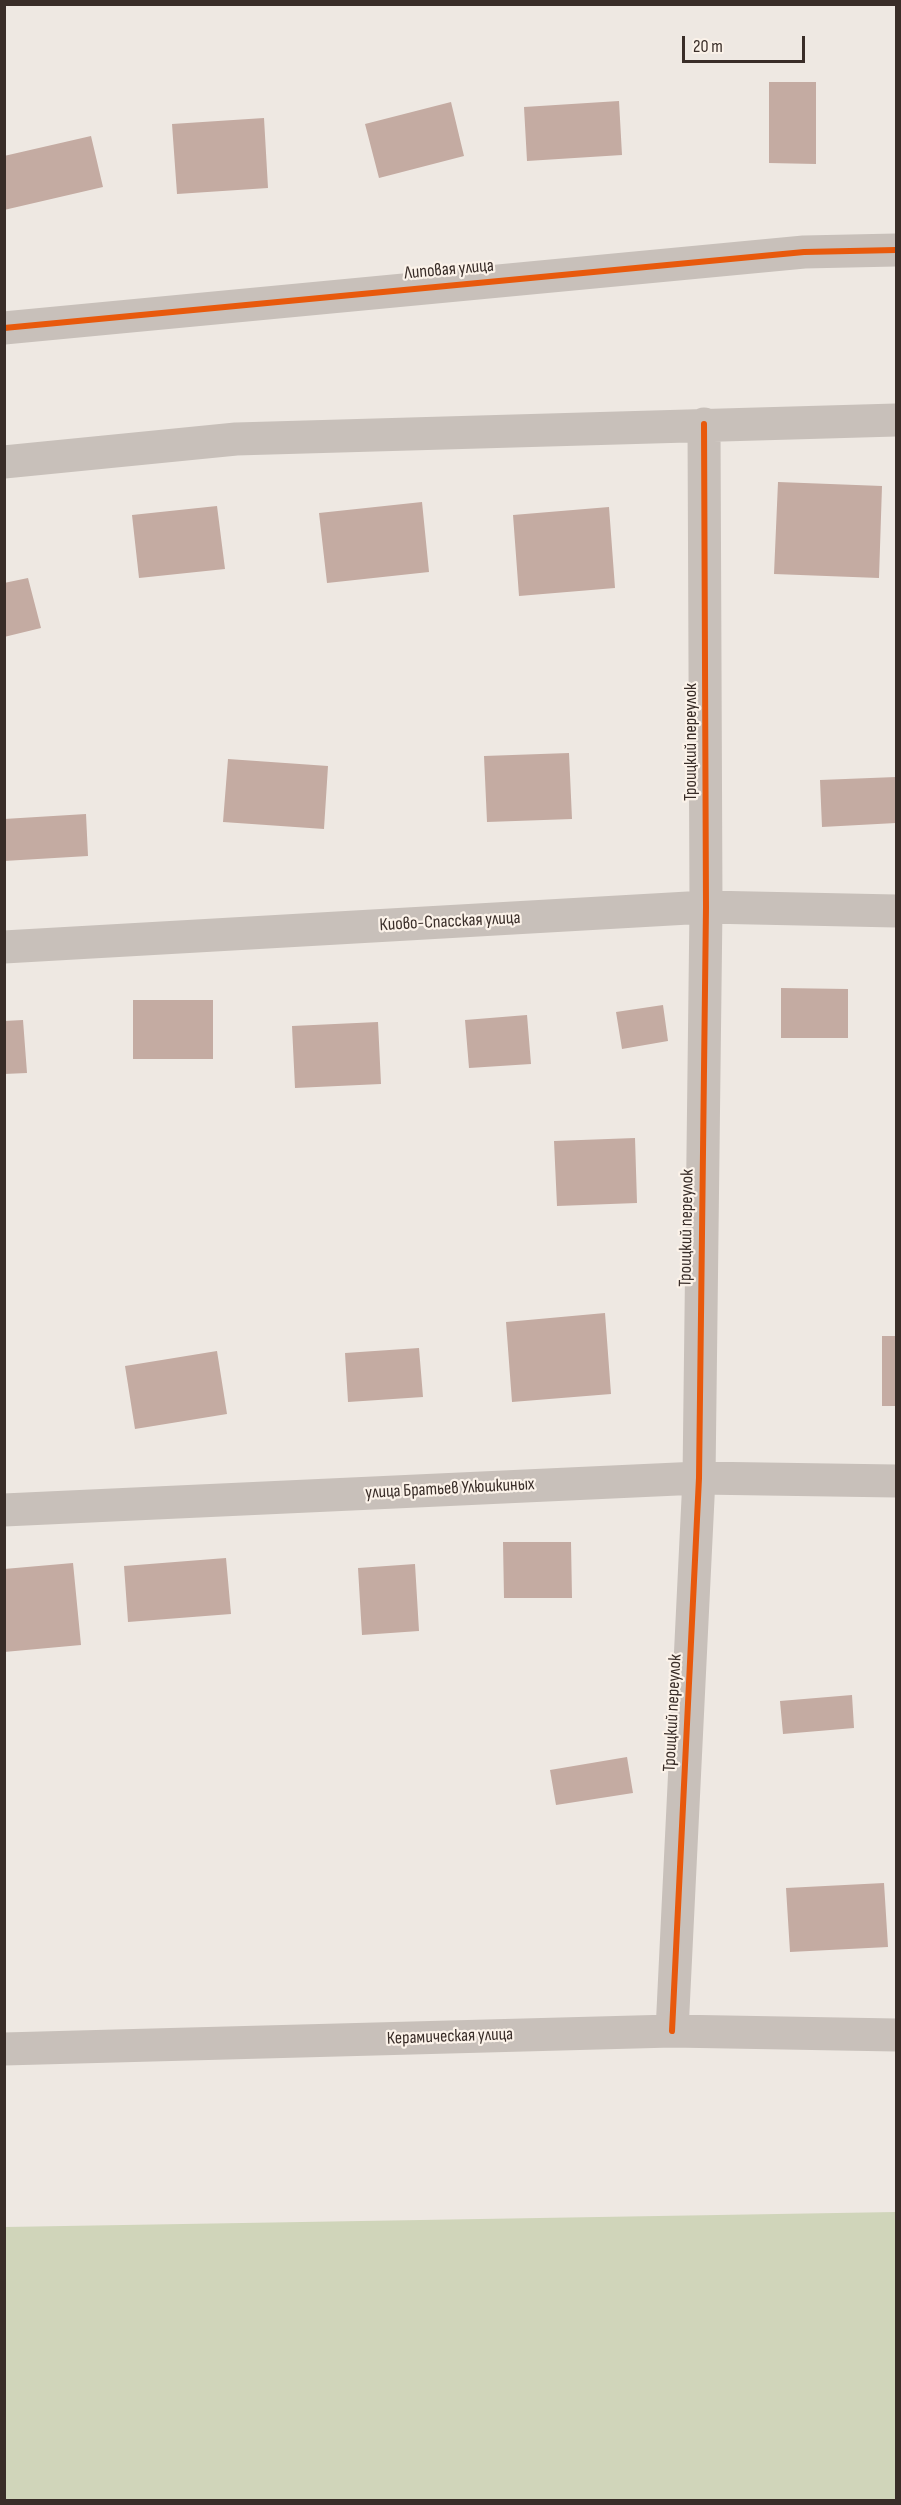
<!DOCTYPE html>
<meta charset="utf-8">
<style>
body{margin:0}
#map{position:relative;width:901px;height:2505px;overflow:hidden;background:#eee8e2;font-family:"Sofia Sans Condensed",sans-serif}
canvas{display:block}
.frame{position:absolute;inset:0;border:6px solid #392d28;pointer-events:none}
.scale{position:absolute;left:682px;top:36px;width:123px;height:27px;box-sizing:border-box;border:3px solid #392d28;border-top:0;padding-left:8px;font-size:18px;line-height:21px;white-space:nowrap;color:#392d28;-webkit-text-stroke:4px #fbf2e9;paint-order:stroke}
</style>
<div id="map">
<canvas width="901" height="2505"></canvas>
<div class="frame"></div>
<div class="scale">20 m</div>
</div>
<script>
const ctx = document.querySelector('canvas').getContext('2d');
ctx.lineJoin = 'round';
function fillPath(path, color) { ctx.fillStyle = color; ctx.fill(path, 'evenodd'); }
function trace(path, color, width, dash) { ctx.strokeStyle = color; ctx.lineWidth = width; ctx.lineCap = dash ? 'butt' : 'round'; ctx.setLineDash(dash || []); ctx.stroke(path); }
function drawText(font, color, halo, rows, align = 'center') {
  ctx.font = font + ' "Sofia Sans Condensed",sans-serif'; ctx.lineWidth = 4.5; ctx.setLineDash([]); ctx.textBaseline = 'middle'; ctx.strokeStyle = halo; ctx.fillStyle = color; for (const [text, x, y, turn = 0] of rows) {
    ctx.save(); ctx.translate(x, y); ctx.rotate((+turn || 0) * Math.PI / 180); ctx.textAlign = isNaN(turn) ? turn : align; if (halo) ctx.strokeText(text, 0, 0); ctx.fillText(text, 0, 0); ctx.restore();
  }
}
const green = new Path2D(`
 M896 2212V2500H5V2227Z`);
const building = new Path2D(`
 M769 82H816V164L769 163Z
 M619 101 622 155 527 161 524 107Z
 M451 102 464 156 379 178 365 124Z
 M264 118 268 188 177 194 172 124Z
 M91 136 103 187 4 210V156Z
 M778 482 882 486 879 578 774 574Z
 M422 502 429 572 327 583 319 513Z
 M217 506 225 569 139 578 132 515Z
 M609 507 615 588 519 596 513 515Z
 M28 578 41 628 4 637V583Z
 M569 753 572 819 487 822 484 756Z
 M228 759 328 766 324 829 223 822Z
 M896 777V823L822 827 820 780Z
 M86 814 88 856 4 861V819Z
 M781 988 848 989V1038H781Z
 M133 1000H213V1059H133Z
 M663 1005 668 1041 622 1049 616 1012Z
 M527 1015 531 1064 469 1068 465 1020Z
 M23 1020 27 1073 4 1074V1021Z
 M378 1022 381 1084 295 1088 292 1026Z
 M635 1138 637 1203 557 1206 554 1141Z
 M605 1313 611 1394 512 1402 506 1322Z
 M882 1336H896V1406H882Z
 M419 1348 423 1397 348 1402 345 1353Z
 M217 1351 227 1414 135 1429 125 1366Z
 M503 1542H571L572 1598H504Z
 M226 1558 231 1614 128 1622 124 1566Z
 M73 1563 81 1645 4 1652V1569Z
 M415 1564 419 1631 362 1635 358 1568Z
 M852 1695 854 1728 783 1734 780 1701Z
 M627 1757 633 1793 556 1805 550 1770Z
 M884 1883 888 1947 790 1952 786 1888Z`);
const street = new Path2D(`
 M4 328 804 252 896 250
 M4 462 236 439 896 420
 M4 947 706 907 896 911
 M4 1510 699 1478 896 1481
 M672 2031 699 1478 706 907 704 424
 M4 2049 672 2031 896 2035`);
const cycleway = new Path2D(`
 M4 328 804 252 896 250
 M672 2031 699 1478 706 907 704 424`);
const streetNames = [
 ["Липовая улица",449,270,-5],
 ["Троицкий переулок",691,742,-90],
 ["Киово-Спасская улица",450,922,-3],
 ["Троицкий переулок",687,1228,-89],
 ["улица Братьев Улюшкиных",450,1489,-3],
 ["Троицкий переулок",673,1713,-87],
 ["Керамическая улица",450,2037,-2]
];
fillPath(green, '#d0d5ba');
fillPath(building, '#c4aba2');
trace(street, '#c8c0ba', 33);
trace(cycleway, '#e8590c', 6);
drawText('18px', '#392d28', '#fbf2e9', streetNames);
</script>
